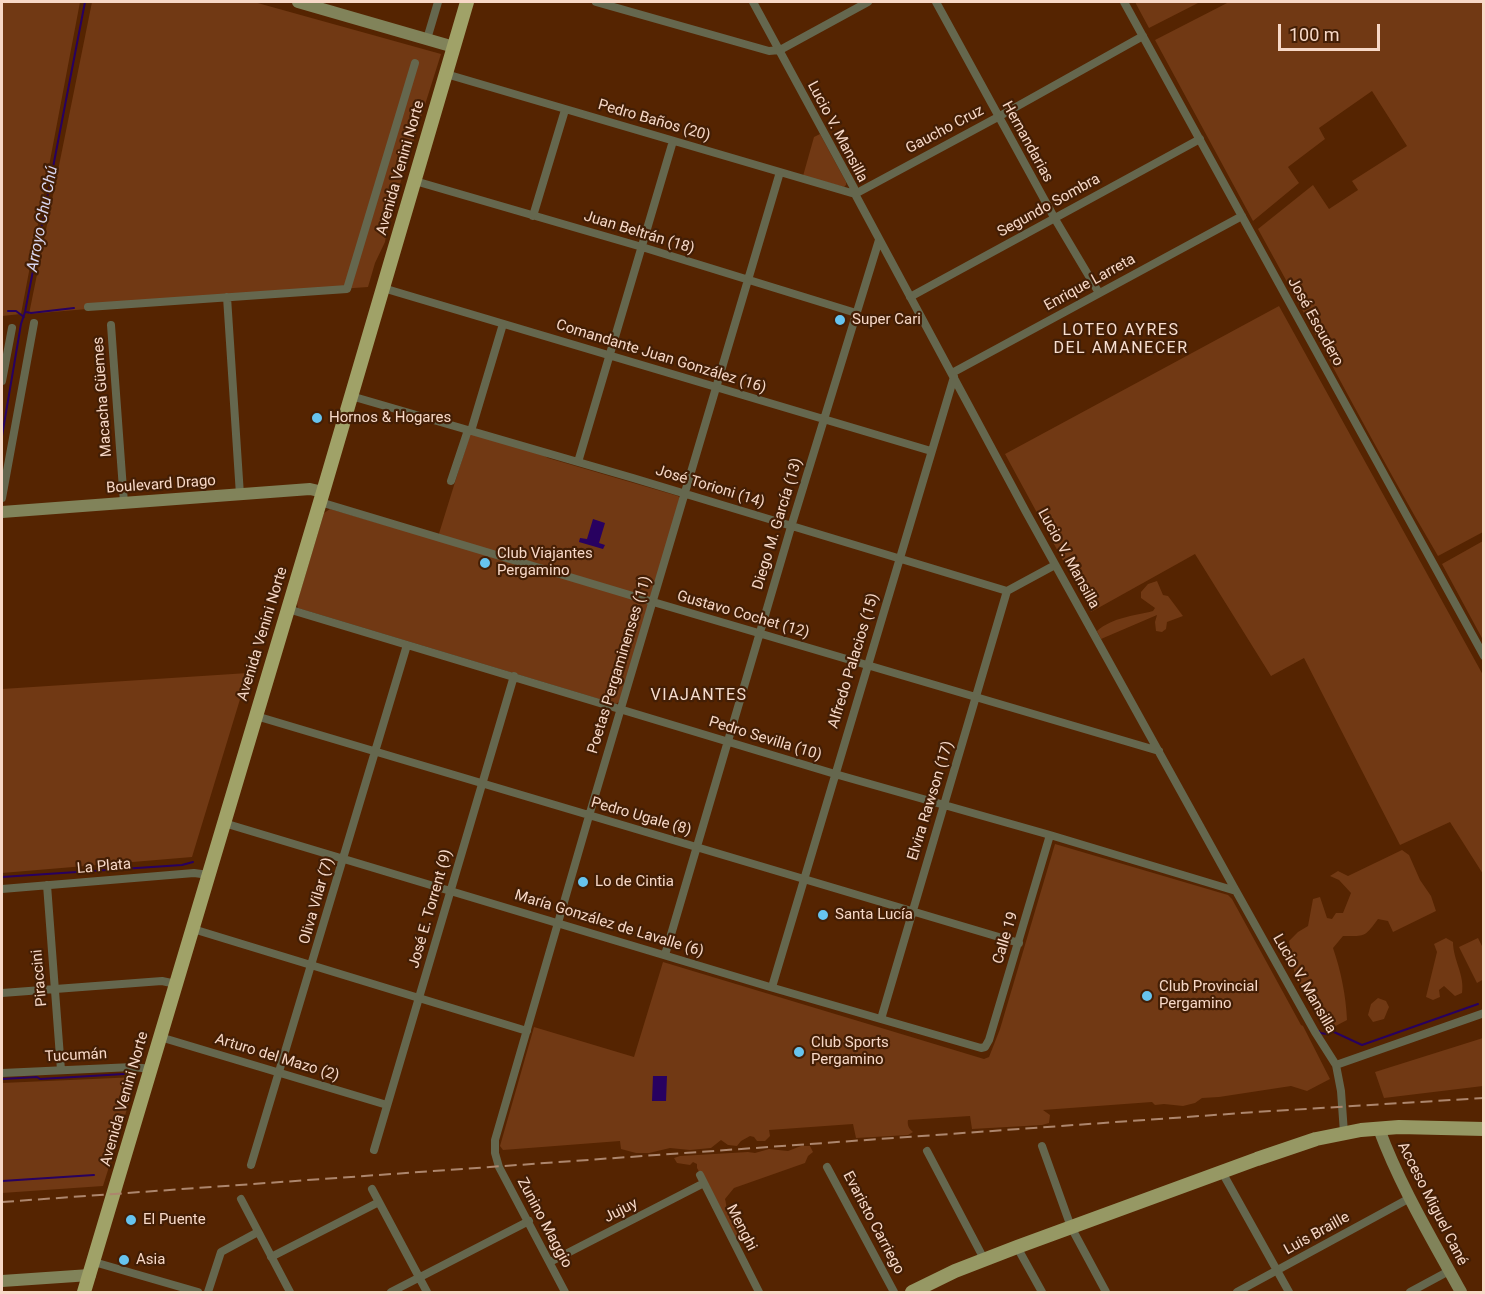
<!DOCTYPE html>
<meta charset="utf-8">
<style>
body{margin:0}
#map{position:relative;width:1485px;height:1294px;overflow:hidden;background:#552401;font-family:Roboto,sans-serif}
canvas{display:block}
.frame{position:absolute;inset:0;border:3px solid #f7d8c7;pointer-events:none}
.scale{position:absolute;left:1278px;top:24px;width:102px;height:27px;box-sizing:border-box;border:3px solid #f7d8c7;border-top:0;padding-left:8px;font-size:18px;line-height:21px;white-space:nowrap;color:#f7d8c7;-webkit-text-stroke:4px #431e05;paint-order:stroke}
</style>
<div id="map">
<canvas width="1485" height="1294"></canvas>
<div class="frame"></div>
<div class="scale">100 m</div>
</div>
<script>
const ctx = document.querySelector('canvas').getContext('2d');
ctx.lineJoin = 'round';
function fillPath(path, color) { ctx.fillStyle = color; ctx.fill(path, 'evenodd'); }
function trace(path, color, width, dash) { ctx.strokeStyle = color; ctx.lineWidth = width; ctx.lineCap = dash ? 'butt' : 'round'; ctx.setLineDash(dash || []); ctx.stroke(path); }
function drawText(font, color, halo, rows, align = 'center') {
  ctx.font = font + ' Roboto,sans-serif'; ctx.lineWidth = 4.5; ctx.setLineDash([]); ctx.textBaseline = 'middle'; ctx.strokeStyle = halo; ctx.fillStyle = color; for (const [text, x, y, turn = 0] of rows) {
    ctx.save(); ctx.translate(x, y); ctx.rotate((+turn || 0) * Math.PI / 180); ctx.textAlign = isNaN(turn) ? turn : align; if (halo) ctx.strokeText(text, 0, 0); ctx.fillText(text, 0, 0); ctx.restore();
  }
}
const green = new Path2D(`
 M2 2H80L21 314 2 316Z
 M92 2H254L441 54 388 222 385 242 375 263 368 287 227 297 29 314Z
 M1135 2H1200L1149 28Z
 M1229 2H1483V532L1438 556C1375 449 1318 337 1258 229L1313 185 1329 209 1358 190 1352 181 1407 146 1372 91 1319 128 1325 139 1288 167 1299 183 1253 221 1155 40Z
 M820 134 846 182V185L844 187 803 176 814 137Z
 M1279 306 1483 675V874L1450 822 1400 845 1304 658 1271 676 1195 554 1091 612 1005 454Z
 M470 434 536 451 548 458 678 496 680 498 620 701 616 704 298 608 297 603 324 513 330 509 437 540Z
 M1483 541V640L1442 564Z
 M1157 581 1163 595 1168 596 1183 616 1167 622 1166 629 1162 632 1156 631 1155 622 1157 615 1101 639 1097 631C1113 617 1134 616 1153 611L1155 608 1141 598V592L1148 584Z
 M248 673 192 857 2 873V689Z
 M1055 844 1228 895 1232 899 1301 1025 1303 1026 1330 1079 1307 1091 1291 1086 1219 1097 1202 1098 1195 1103 1183 1106 1164 1104 1155 1105 1152 1102 1043 1110 1050 1115 1049 1123 1042 1125 972 1129 970 1116 908 1120C907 1125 909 1129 913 1132L908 1135 856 1138 853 1124 769 1130 770 1136 765 1141H757L754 1137 750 1136 741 1141 737 1146 728 1145 721 1140 711 1148 690 1150 670 1148 649 1153H636L621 1149 620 1141 503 1150 500 1146 534 1027 634 1057 663 962 984 1059 989 1057 1000 1029Z
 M1402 850 1409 855 1420 880 1431 896 1436 911 1393 932 1388 921 1378 919C1364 938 1365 936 1343 936L1333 948C1341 971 1346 996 1347 1020L1328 1030 1303 990 1294 971 1289 941 1298 932 1308 926 1313 899 1320 897 1327 918 1332 919 1336 913H1343L1351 893 1339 880 1330 876 1338 871 1348 876Z
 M1446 938 1453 942C1453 960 1465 975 1462 993L1455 996 1444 986 1439 990 1440 997 1433 1000 1426 997 1437 952 1434 944Z
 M1478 938 1483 948 1484 979 1477 983 1459 947Z
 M1378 998 1386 1001 1389 1007 1384 1019 1373 1022 1368 1015 1371 1004Z
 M1483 1038V1086L1384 1098 1375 1072Z
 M137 1077 103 1186 2 1193V1083Z
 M801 1146H810L813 1152 808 1156 805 1163 734 1188 725 1199C726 1202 726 1206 727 1209 730 1219 739 1223 742 1236L736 1239 697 1168V1164L693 1162 690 1165 677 1163 674 1158 680 1156 748 1152 755 1153 769 1149 788 1151Z`);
const water = new Path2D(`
 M593 519 605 523 599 543 605 545 603 549 579 542 580 538 587 539Z
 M653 1076H667L666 1101H652Z`);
const stream = new Path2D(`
 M8 311H16L24 317
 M26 312 31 313 74 308
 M2 436 21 324 25 312 85 2
 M2 877 182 865 193 862
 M1319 1031 1320 1033 1327 1034
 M1334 1032 1362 1045 1478 1004
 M2 1079 37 1077 40 1079 124 1074
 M2 1181 94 1175`);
const minor = new Path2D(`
 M596 2 769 51 780 50 868 2
 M753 2 854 188 855 194 1026 512 1236 891 1315 1032 1336 1065 1341 1091 1344 1133
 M936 2 1055 219 1099 293
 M1124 2 1484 656
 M427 39 438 2
 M446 74 855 194 998 117 1143 36
 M415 181 642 247 856 313
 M533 216 565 110
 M383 288 931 451
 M227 297 240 495
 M910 297 1200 139
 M88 307 347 289 415 63
 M111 325 124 503
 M952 373 1242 216
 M2 381 12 328
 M351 396 633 478 1007 591 1055 565
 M471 431 503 324
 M578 462 673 141
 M451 481 468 430
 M2 498 34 323
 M320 502 643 599 1159 751
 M288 609 835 774 1050 835 1236 891
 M256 716 1019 943
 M224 823 770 987 981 1048 985 1047 989 1040 1050 835
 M47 885 61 1070
 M2 889 194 873 209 875
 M193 929 527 1031
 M665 955 791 527 879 240
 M772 987 954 377
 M2 993 162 981 176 984
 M881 1019 1007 591
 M160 1037 387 1105
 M1336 1065 1484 1013
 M2 1073 133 1067 151 1069
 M1042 1146 1071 1227 1106 1292
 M374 1150 514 676
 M927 1151 984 1259
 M251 1165 407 645
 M827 1167 894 1292
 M1222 1172 1289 1292
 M700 1175 759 1292
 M372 1189 427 1292
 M241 1199 290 1292
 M1017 1247 1042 1292
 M271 1257 379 1202
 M94 1262 198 1292
 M550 1262 704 1183
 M208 1292 221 1252 258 1232
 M391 1292 529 1221
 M565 1292 499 1167 495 1153V1140L589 816 780 172
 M1237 1292 1410 1198
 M1410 1292 1449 1271`);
const secondary = new Path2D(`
 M298 2 454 47
 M2 512 310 489 323 492
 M1379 1129C1400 1186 1432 1239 1461 1292
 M2 1281 90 1275`);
const primary = new Path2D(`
 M912 1292 955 1271 1017 1247 1257 1159 1316 1139 1361 1130 1399 1127 1484 1129`);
const trunk = new Path2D(`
 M84 1292 323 492 467 2`);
const rail = new Path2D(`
 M2 1202 1256 1112 1484 1098`);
const markers = [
 [840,320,6,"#67c4ef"],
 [317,418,6,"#67c4ef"],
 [485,563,6,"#67c4ef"],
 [583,882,6,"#67c4ef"],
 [823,915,6,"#67c4ef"],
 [1147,996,6,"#67c4ef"],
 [799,1052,6,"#67c4ef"],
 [131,1220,6,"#67c4ef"],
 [124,1260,6,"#67c4ef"]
];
const streetNames = [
 ["Pedro Baños (20)",654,121,16],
 ["Gaucho Cruz",945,130,-28],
 ["Lucio V. Mansilla",837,132,62],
 ["Hernandarias",1027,142,61],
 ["Avenida Venini Norte",401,168,-74],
 ["Segundo Sombra",1049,206,-29],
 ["Juan Beltrán (18)",639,233,17],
 ["Enrique Larreta",1090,283,-29],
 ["José Escudero",1315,322,61],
 ["Comandante Juan González (16)",661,357,17],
 ["Macacha Güemes",103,397,-94],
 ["Boulevard Drago",161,485,-4],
 ["José Torioni (14)",710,487,17],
 ["Diego M. García (13)",778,524,-73],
 ["Lucio V. Mansilla",1068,559,61],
 ["Gustavo Cochet (12)",743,615,16],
 ["Avenida Venini Norte",263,634,-73],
 ["Alfredo Palacios (15)",854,661,-73],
 ["Poetas Pergaminenses (11)",620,665,-73],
 ["Pedro Sevilla (10)",765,739,17],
 ["Elvira Rawson (17)",931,801,-73],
 ["Pedro Ugale (8)",641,817,16],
 ["La Plata",104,867,-5],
 ["Oliva Vilar (7)",317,901,-74],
 ["José E. Torrent (9)",431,909,-74],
 ["María González de Lavalle (6)",609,924,17],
 ["Calle 19",1006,938,-73],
 ["Piraccini",40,978,-95],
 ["Lucio V. Mansilla",1304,984,60],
 ["Tucumán",76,1056,-3],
 ["Arturo del Mazo (2)",277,1058,17],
 ["Avenida Venini Norte",125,1099,-74],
 ["Acceso Miguel Cané",1432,1204,63],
 ["Jujuy",621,1211,-27],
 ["Zunino Maggio",544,1223,62],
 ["Evaristo Carriego",873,1223,62],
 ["Menghi",741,1228,63],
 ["Luis Braille",1317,1234,-29]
];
const poiNames = [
 ["Super Cari",852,320],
 ["Hornos & Hogares",329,418],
 ["Club Viajantes",497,554],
 ["Pergamino",497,571],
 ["Lo de Cintia",595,882],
 ["Santa Lucía",835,915],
 ["Club Provincial",1159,987],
 ["Pergamino",1159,1004],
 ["Club Sports",811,1043],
 ["Pergamino",811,1060],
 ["El Puente",143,1220],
 ["Asia",136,1260]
];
const waterNames = [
 ["Arroyo Chu Chú",43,219,-79]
];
const neighbourhoodNames = [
 ["LOTEO AYRES",1121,331],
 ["DEL AMANECER",1121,349],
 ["VIAJANTES",699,696]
];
fillPath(green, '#713914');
fillPath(water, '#280160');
trace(stream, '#280160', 2);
trace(minor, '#65674e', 8);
trace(secondary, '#81835a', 12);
trace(primary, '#969864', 14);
trace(trunk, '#a0a268', 14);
trace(rail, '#ad866d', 2, [12, 6]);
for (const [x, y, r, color] of markers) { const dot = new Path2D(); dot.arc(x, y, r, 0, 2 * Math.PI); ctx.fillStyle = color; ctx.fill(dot); trace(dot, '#431e05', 2); }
drawText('15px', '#f7d8c7', '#431e05', streetNames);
drawText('15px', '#f7d8c7', '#431e05', poiNames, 'left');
drawText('italic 16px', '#d7d4ed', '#431e05', waterNames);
ctx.letterSpacing = '1.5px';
drawText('16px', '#f7ded0', '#431e05', neighbourhoodNames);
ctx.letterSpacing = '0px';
</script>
